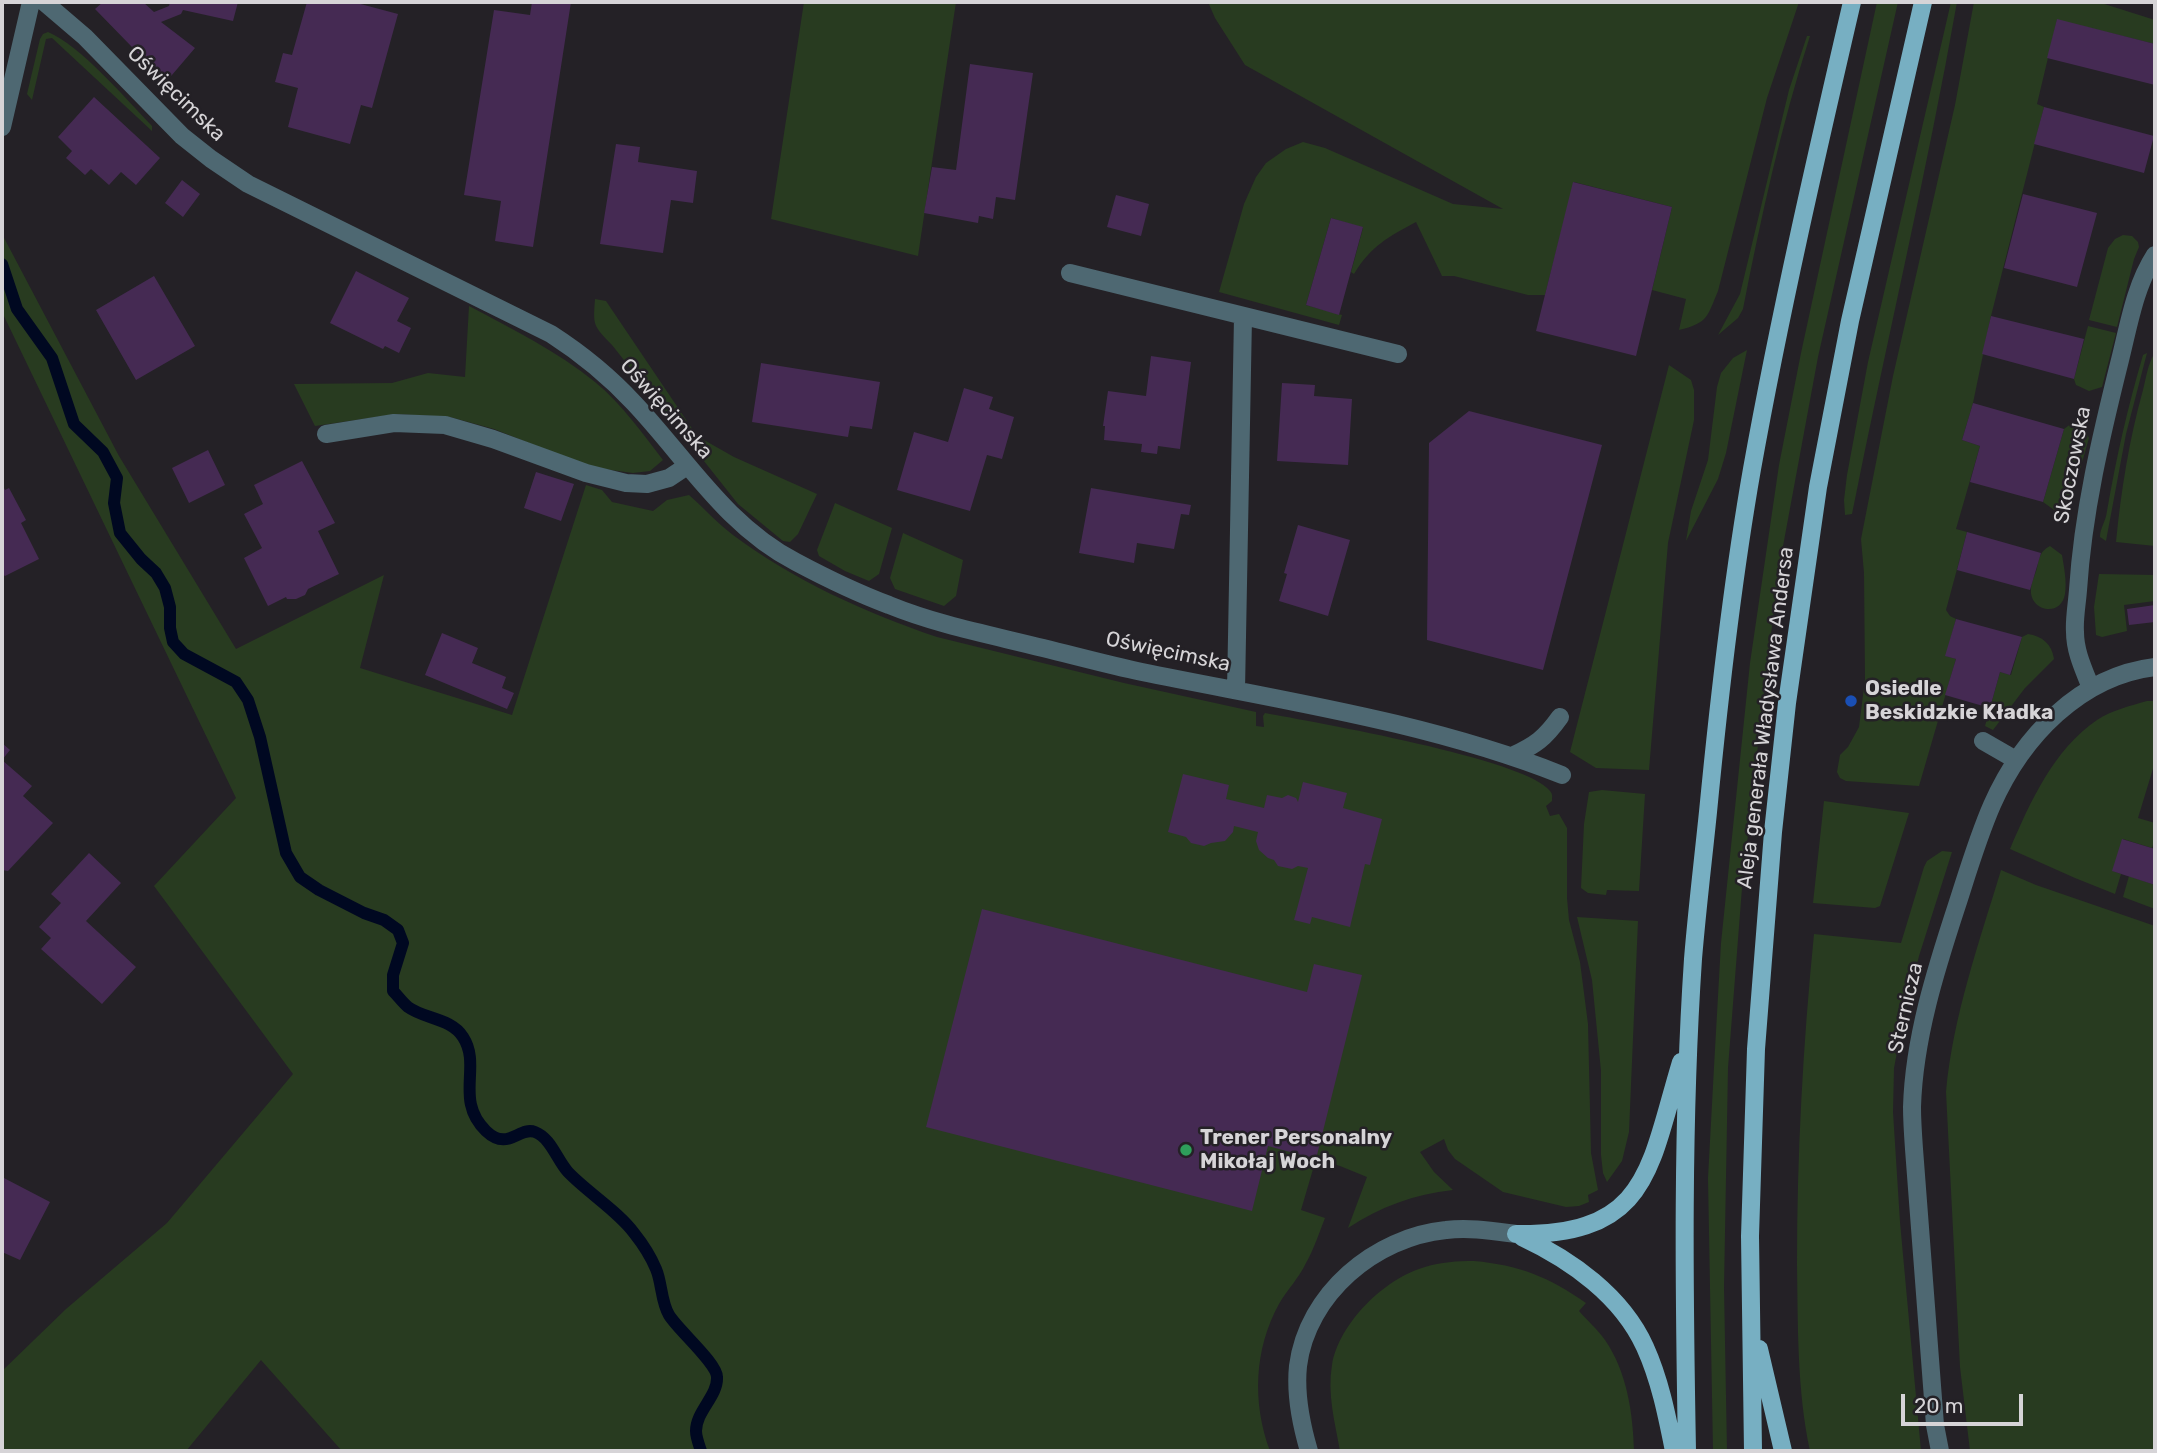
<!DOCTYPE html>
<meta charset="utf-8">
<style>
body{margin:0}
#map{position:relative;width:2157px;height:1453px;overflow:hidden;background:#242126;font-family:Rubik,sans-serif}
canvas{display:block}
.frame{position:absolute;inset:0;border:4px solid #d6d4d7;pointer-events:none}
.scale{position:absolute;left:1901px;top:1394px;width:122px;height:32px;box-sizing:border-box;border:4px solid #d6d4d7;border-top:0;padding-left:9px;font-size:21px;line-height:24px;white-space:nowrap;color:#d6d4d7;-webkit-text-stroke:5px #242126;paint-order:stroke}
</style>
<div id="map">
<canvas width="2157" height="1453"></canvas>
<div class="frame"></div>
<div class="scale">20 m</div>
</div>
<script>
const ctx = document.querySelector('canvas').getContext('2d');
ctx.lineJoin = 'round';
function fillPath(path, color) { ctx.fillStyle = color; ctx.fill(path, 'evenodd'); }
function trace(path, color, width, dash) { ctx.strokeStyle = color; ctx.lineWidth = width; ctx.lineCap = dash ? 'butt' : 'round'; ctx.setLineDash(dash || []); ctx.stroke(path); }
function drawText(font, color, halo, rows, align = 'center') {
  ctx.font = font + ' Rubik,sans-serif'; ctx.lineWidth = 5; ctx.setLineDash([]); ctx.textBaseline = 'middle'; ctx.strokeStyle = halo; ctx.fillStyle = color; for (const [text, x, y, turn = 0] of rows) {
    ctx.save(); ctx.translate(x, y); ctx.rotate((+turn || 0) * Math.PI / 180); ctx.textAlign = isNaN(turn) ? turn : align; if (halo) ctx.strokeText(text, 0, 0); ctx.fillText(text, 0, 0); ctx.restore();
  }
}
const green = new Path2D(`
 M804 2H956L918 256 771 219Z
 M1208 2H1799L1767 98 1718 291C1707 317 1708 323 1679 330L1686 299 1652 290 1672 207 1574 182 1545 295H1528L1454 276H1442L1416 222C1388 237 1371 246 1354 274L1351 272 1363 228 1331 218 1306 305 1342 315 1339 325 1219 292 1244 204 1256 177 1266 163 1286 149 1303 142 1325 148 1453 204 1503 209 1245 65 1215 18Z
 M1877 2H1898L1818 357 1781 557 1767 665 1742 888 1728 1068 1724 1287 1727 1451H1713L1708 1178 1714 1067 1721 943 1750 663 1779 465 1801 353Z
 M1951 2H1957C1927 173 1886 343 1852 514L1845 515 1844 500 1847 475 1868 362Z
 M1974 2H2098L2155 20V44L2057 20 2037 104 2044 107 1991 316 1973 403 1962 440 1980 446 1956 529 1967 532 1946 610 1950 616 1956 619 1946 656 1956 659 1919 786 1846 781 1840 778 1837 772 1840 755 1848 747 1859 727 1865 679 1864 573 1861 539 1893 376 1955 105Z
 M48 32C80 45 127 100 152 126V131L52 38 46 39 32 100 27 94 40 39 43 34Z
 M1807 36H1810C1781 126 1761 217 1743 309L1738 318 1718 335 1740 294 1789 90Z
 M2 234 119 456 236 649 384 575 360 668 512 715 586 485 602 490 612 502 653 511 667 500 689 495C704 508 717 523 733 535 793 580 866 613 937 637L1124 683 1256 712V726L1264 727 1263 716 1265 713C1313 722 1527 759 1550 791 1553 795 1552 796 1552 801L1546 806 1550 816 1559 814 1567 828V898L1569 920 1580 962 1588 1024 1591 1153 1598 1190 1588 1195 1589 1202 1579 1206 1566 1207 1503 1192 1455 1159 1448 1150 1444 1139 1420 1152 1434 1172 1453 1190C1414 1194 1380 1207 1348 1228L1367 1177 1340 1166 1316 1159 1301 1210 1325 1218C1319 1233 1314 1249 1306 1263 1299 1278 1287 1290 1279 1304 1254 1349 1252 1403 1270 1451H342L261 1360 186 1451H2V1371L66 1309 167 1223 293 1074 154 886 236 798 2 312Z
 M2123 235 2132 236 2138 242 2139 247 2134 259 2117 327 2089 320 2108 248 2115 239Z
 M595 299 606 301 697 436 734 457 817 494 798 534 790 542 783 541 738 504 612 345C593 325 593 326 595 299Z
 M469 306C512 329 557 351 595 382 622 404 642 433 663 460L650 471 633 473 589 467 494 429 450 417 396 414 315 426 294 384 392 383 428 373 465 377Z
 M2088 326 2116 333 2102 387 2089 391 2076 385 2074 379Z
 M1747 350 1726 453 1718 479 1686 541 1691 511 1708 460 1717 387 1721 373 1733 358Z
 M2147 353 2126 434 2106 541 2100 537C2100 528 2106 521 2107 511 2116 458 2128 406 2143 355Z
 M2154 354 2155 546 2116 542C2121 491 2129 440 2143 390 2146 378 2148 364 2154 354Z
 M1669 365 1691 380 1694 390V420L1668 543 1649 770 1596 768 1570 752Z
 M2072 423 2083 426 2089 438 2070 505 2064 511 2057 512 2043 502 2064 429Z
 M835 503 892 528 879 574 869 581 845 571 819 556 817 550Z
 M903 533 963 560 956 596 944 606 895 589 890 578Z
 M2050 546 2062 555C2064 567 2067 582 2065 594 2061 618 2029 611 2031 589 2031 583 2035 575 2037 568 2039 558 2040 551 2050 546Z
 M2099 574 2155 575V601L2124 605 2127 631 2102 637 2096 635 2094 607Z
 M2028 634C2042 636 2052 644 2054 659L2025 688 1993 730 1985 726 2000 672 2011 675 2022 637Z
 M2147 701H2155V762L2138 818 2155 823V838L2152 848 2123 839 2113 871 2121 874 2115 894 2075 878 2010 849C2030 802 2054 749 2097 720 2112 710 2130 706 2147 701Z
 M1602 790 1645 794 1639 891 1607 890 1606 895 1588 893 1581 888 1584 824 1589 792Z
 M1824 801 1909 813 1880 906 1875 908 1813 903Z
 M1942 851 1952 852 1919 956 1902 1026 1894 1068 1893 1112 1900 1222 1921 1451H1810C1797 1390 1798 1327 1797 1265 1797 1154 1803 1044 1814 934L1901 943 1924 867 1927 861Z
 M2001 870 2036 885 2155 926V1451H1970L1960 1367 1946 1092C1953 1016 1979 943 2001 870Z
 M2129 876 2155 885 2154 900 2155 909 2123 897Z
 M1577 917 1638 921 1629 1132 1622 1161 1607 1182 1603 1173 1601 1155V1071L1592 980Z
 M1474 1261C1519 1265 1549 1277 1586 1303L1579 1311C1587 1320 1598 1330 1605 1340 1627 1372 1633 1413 1634 1451H1340C1335 1423 1327 1394 1332 1365 1339 1323 1385 1278 1425 1267 1441 1262 1457 1261 1474 1261Z`);
const stream = new Path2D(`
 M2 264 17 309 52 358 74 424 103 452 117 478 114 503 120 533 141 559 156 573 165 588 170 607V628L173 642 184 654 236 682 248 700 260 737 286 853 300 877 319 890 364 913 384 920 398 930 403 943 393 975V991C398 996 403 1003 408 1007 424 1019 451 1018 463 1037 482 1066 454 1100 486 1131 508 1152 519 1126 535 1132 551 1138 557 1160 568 1172 587 1192 619 1212 634 1233 642 1243 651 1257 656 1269 662 1283 661 1302 669 1315 678 1330 717 1363 717 1377 718 1396 696 1411 696 1431 696 1437 699 1445 701 1451`);
const building = new Path2D(`
 M103 2H143L154 12 169 6 170 2H238L233 21 183 10 181 14 161 22 195 48 166 82 95 9Z
 M307 2H353L398 14 372 108 361 105 350 144 288 127 298 88 275 82 283 53 292 55Z
 M532 2H571L533 247 495 241 501 201 464 195 494 10 530 15Z
 M2057 19 2155 44V85L2047 58Z
 M970 64 1033 73 1015 200 996 197 993 219 979 216 978 223 924 213 932 167 956 170Z
 M94 97 160 158 136 185 121 172 109 185 91 169 85 175 66 158 72 151 58 137Z
 M2044 107 2154 136 2144 173 2034 144Z
 M616 144 640 147 638 162 697 171 693 203 671 200 663 253 600 244Z
 M182 180 200 194 183 217 165 203Z
 M1573 182 1672 207 1636 356 1536 331Z
 M2023 194 2097 213 2077 287 2004 268Z
 M1116 195 1149 204 1141 236 1107 227Z
 M1331 218 1363 227 1339 315 1306 305Z
 M356 271 409 298 397 321 411 328 399 353 385 346 383 349 330 323Z
 M154 276 195 346 136 380 96 310Z
 M1991 316 2084 339 2074 379 1982 354Z
 M1151 356 1191 362 1180 449 1158 446 1157 454 1141 452 1142 444 1104 440 1105 426H1103L1108 391 1146 396Z
 M761 363 880 382 872 429 850 426 848 437 752 422Z
 M1282 383 1315 385 1314 396 1352 399 1348 465 1277 461Z
 M964 388 993 397 989 409 1014 417 1002 459 987 455 970 511 897 490 914 432 948 442Z
 M1973 403 2064 429 2043 502 1970 482 1980 446 1962 440Z
 M1469 411 1602 445 1543 670 1427 640 1429 443Z
 M208 450 225 485 189 503 172 468Z
 M302 461 335 523 318 531 339 574 308 589 305 595 296 599H287L286 597 268 606 244 558 262 548 244 514 263 504 254 485Z
 M536 472 574 484 561 521 524 508Z
 M2 484 5 490 9 488 26 520 21 523 39 559 5 576 2 574Z
 M1091 488 1191 505 1189 515 1181 514 1174 549 1137 543 1134 563 1079 553Z
 M1298 525 1350 540 1328 616 1279 601 1287 574 1284 573Z
 M1967 532 2041 553 2030 590 1957 570Z
 M2155 605V622L2129 625 2127 609Z
 M1956 619 2022 637 2010 675 2000 672 1990 708 1945 695 1956 659 1945 656Z
 M442 633 478 648 472 663 506 677 502 688 514 693 507 709 425 675Z
 M2 743 10 750 2 760 32 786 23 796 53 823 8 871 2 870Z
 M1183 774 1229 785 1226 799 1264 808 1267 795 1282 798 1288 795 1296 798 1298 802 1303 782 1347 793 1343 808 1382 819 1370 865 1365 864 1350 927 1312 917 1310 924 1294 920 1308 868 1298 866 1292 869 1278 866 1274 860 1268 858 1259 850 1256 841 1258 832 1234 826 1233 832 1225 841 1211 843 1204 846 1191 843 1186 837 1168 832Z
 M2122 839 2155 849V885L2112 871Z
 M89 853 121 883 86 921 136 967 102 1004 41 949 51 938 39 927 61 903 51 894Z
 M982 909 1307 992 1314 964 1362 975 1316 1159 1268 1146 1252 1211 926 1127Z
 M2 1177 50 1202 20 1260 2 1252Z`);
const minor = new Path2D(`
 M44 2 85 37 182 136 211 159 248 184 551 334C582 354 609 376 634 403 686 458 726 526 796 562 826 578 857 593 889 605 938 625 991 635 1043 648 1076 656 1109 665 1142 672 1284 701 1428 722 1562 775
 M2 127 31 2
 M1070 273 1398 354
 M326 434 394 423 445 425 493 439 586 473 626 483 647 484 669 478 687 466
 M2091 688C2084 670 2075 652 2075 632 2074 619 2077 604 2078 590 2083 512 2101 436 2120 360 2129 324 2135 286 2155 255
 M1236 690 1243 317
 M1983 741 2016 760
 M1512 756C1536 745 1545 738 1560 717
 M1309 1451C1301 1424 1295 1395 1298 1366 1307 1294 1375 1237 1446 1230 1469 1227 1493 1231 1516 1234
 M1940 1451 1935 1425 1914 1149C1913 1135 1912 1121 1912 1107 1914 1038 1936 969 1957 905 1968 871 1978 837 1992 805 2022 737 2080 676 2155 667`);
const major = new Path2D(`
 M1516 1234C1649 1236 1649 1168 1681 1062
 M1522 1237C1571 1260 1622 1296 1645 1347 1660 1380 1667 1416 1674 1451
 M1759 1349 1783 1451
 M1687 1451C1684 1287 1682 1123 1693 959 1697 910 1703 861 1708 812 1719 698 1732 583 1752 469 1780 313 1816 157 1852 2
 M1753 1451 1750 1236 1756 1049 1773 832 1787 703 1818 487 1850 321 1923 2`);
const markers = [
 [1851,701,7,"#1a4fb4"],
 [1186,1150,7,"#2e9e5b"]
];
const streetNames = [
 ["Oświęcimska",176,94,44],
 ["Oświęcimska",666,409,48],
 ["Skoczowska",2073,465,-79],
 ["Oświęcimska",1168,652,12],
 ["Aleja generała Władysława Andersa",1766,718,-83],
 ["Sternicza",1906,1008,-77]
];
const poiNames = [
 ["Osiedle",1865,689],
 ["Beskidzkie Kładka",1865,713],
 ["Trener Personalny",1200,1138],
 ["Mikołaj Woch",1200,1162]
];
fillPath(green, '#283b20');
trace(stream, '#000821', 12);
fillPath(building, '#452a53');
trace(minor, '#4e6872', 18);
trace(major, '#77afc2', 18);
for (const [x, y, r, color] of markers) { const dot = new Path2D(); dot.arc(x, y, r, 0, 2 * Math.PI); ctx.fillStyle = color; ctx.fill(dot); trace(dot, '#242126', 2.5); }
drawText('21px', '#d6d4d7', '#242126', streetNames);
drawText('bold 21px', '#d6d4d7', '#242126', poiNames, 'left');
</script>
